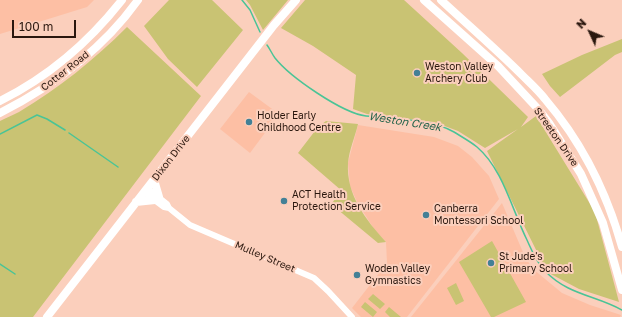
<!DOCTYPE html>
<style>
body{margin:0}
#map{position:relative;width:622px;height:317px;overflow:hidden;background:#fbcfbc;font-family:"Golos Text",sans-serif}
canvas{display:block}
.north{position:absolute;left:570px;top:12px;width:40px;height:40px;-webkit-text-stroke:3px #fbcfbc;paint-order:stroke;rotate:314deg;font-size:11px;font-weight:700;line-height:16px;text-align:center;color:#2a170e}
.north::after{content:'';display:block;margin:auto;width:14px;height:18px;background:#2a170e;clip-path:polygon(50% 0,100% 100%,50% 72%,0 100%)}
.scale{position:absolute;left:12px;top:20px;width:64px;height:18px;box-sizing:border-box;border:2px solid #2a170e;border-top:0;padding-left:5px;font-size:12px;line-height:14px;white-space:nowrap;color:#2a170e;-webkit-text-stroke:3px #fbcfbc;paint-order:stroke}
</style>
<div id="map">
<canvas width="622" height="317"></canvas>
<div class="north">N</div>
<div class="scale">100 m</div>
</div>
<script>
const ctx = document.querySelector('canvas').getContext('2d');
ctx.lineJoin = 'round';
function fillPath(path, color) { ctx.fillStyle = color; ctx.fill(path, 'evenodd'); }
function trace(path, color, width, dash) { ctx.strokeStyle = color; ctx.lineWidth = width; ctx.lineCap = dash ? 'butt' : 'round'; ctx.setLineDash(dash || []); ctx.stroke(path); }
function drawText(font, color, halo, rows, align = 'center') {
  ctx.font = font + ' "Golos Text",sans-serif'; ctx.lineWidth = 4; ctx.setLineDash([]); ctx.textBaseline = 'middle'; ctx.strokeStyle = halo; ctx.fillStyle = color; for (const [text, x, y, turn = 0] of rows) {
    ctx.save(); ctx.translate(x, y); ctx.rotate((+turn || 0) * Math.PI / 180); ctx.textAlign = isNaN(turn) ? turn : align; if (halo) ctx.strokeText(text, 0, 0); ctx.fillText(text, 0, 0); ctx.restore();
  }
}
const built = new Path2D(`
 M0 0H94L87 7 0 34Z
 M249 92 279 114 250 153 220 129Z
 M358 125 434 137 458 146 472 157 489 176 499 199 407 317H361L352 308 387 263 386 242 374 229 357 202 350 186 348 163Z
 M502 203 525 257 533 269 562 293 590 305 621 315 620 317H411Z`);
const green = new Path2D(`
 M169 0H212L243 30 197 87 168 59 144 26Z
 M246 0H288L263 30 250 5Z
 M305 0H404L462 53 528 117 521 127 536 116 595 212 619 302 579 289 547 272 487 151 518 129 485 148 458 131 434 122 367 114 353 109 356 75 313 46 281 28Z
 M127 27 201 96 33 317H0V121C6 118 13 115 19 112 59 88 94 60 127 27Z
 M622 39V52L615 55 560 97 550 86 542 74 582 55Z
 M326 121 358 124C355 137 349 150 348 163 346 195 366 220 386 242L378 243 331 204 342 191 298 153 318 127Z
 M492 241 526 302 494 317H491L459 262Z
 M456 283 464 301 456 305 447 288Z
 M373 294 385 304 380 309 368 299Z
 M365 302 377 312 373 317 361 307Z
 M389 307 401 317H390L385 312Z`);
const stream = new Path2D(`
 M242 0 250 10 260 32
 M267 45C270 49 272 54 275 58 290 77 342 113 366 116 392 119 432 119 454 132 462 137 471 142 477 147 503 169 512 210 527 240 532 251 536 262 545 271 568 295 595 295 622 310
 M69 133 118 167
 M0 134 37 115 47 119 65 130
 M0 264 15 274`);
const minor = new Path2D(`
 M147 188 167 204 169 208 190 225 314 278 328 291 352 317
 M144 192 164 207 169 208`);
const major = new Path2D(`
 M424 0 498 66 539 110 549 123 581 174 603 223 622 290
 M441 0C468 25 496 49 522 75 530 83 538 90 545 99 581 141 607 193 622 247
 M0 101C48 77 89 42 122 0
 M0 113C53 86 103 49 138 0
 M154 180 159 197
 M136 202 155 200
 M47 317 274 25 296 0`);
const markers = [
 [417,73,4,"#438096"],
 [249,122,4,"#438096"],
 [284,201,4,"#438096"],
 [426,215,4,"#438096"],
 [491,263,4,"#438096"],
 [357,275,4,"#438096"]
];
const poiNames = [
 ["Weston Valley",425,67],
 ["Archery Club",425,79],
 ["Holder Early",257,116],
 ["Childhood Centre",257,128],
 ["ACT Health",292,195],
 ["Protection Service",292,207],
 ["Canberra",434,209],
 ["Montessori School",434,221],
 ["St Jude's",499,257],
 ["Primary School",499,269],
 ["Woden Valley",365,269],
 ["Gymnastics",365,281]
];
const streetNames = [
 ["Cotter Road",65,71,-38],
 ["Streeton Drive",556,137,55],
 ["Dixon Drive",171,158,-52],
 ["Mulley Street",265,257,23]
];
const waterNames = [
 ["Weston Creek",405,122,9]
];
fillPath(built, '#fdbfa4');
fillPath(green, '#c9c373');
trace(stream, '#4ac496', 1.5);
trace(minor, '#fff', 6);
trace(major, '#fff', 8);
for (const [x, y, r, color] of markers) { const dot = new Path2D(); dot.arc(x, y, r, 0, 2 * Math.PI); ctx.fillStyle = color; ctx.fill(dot); trace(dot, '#fbcfbc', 1.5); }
drawText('10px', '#2a170e', '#fbcfbc', poiNames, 'left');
drawText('10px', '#2a170e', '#fbcfbc', streetNames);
drawText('italic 11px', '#26654d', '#fbcfbc', waterNames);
</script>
